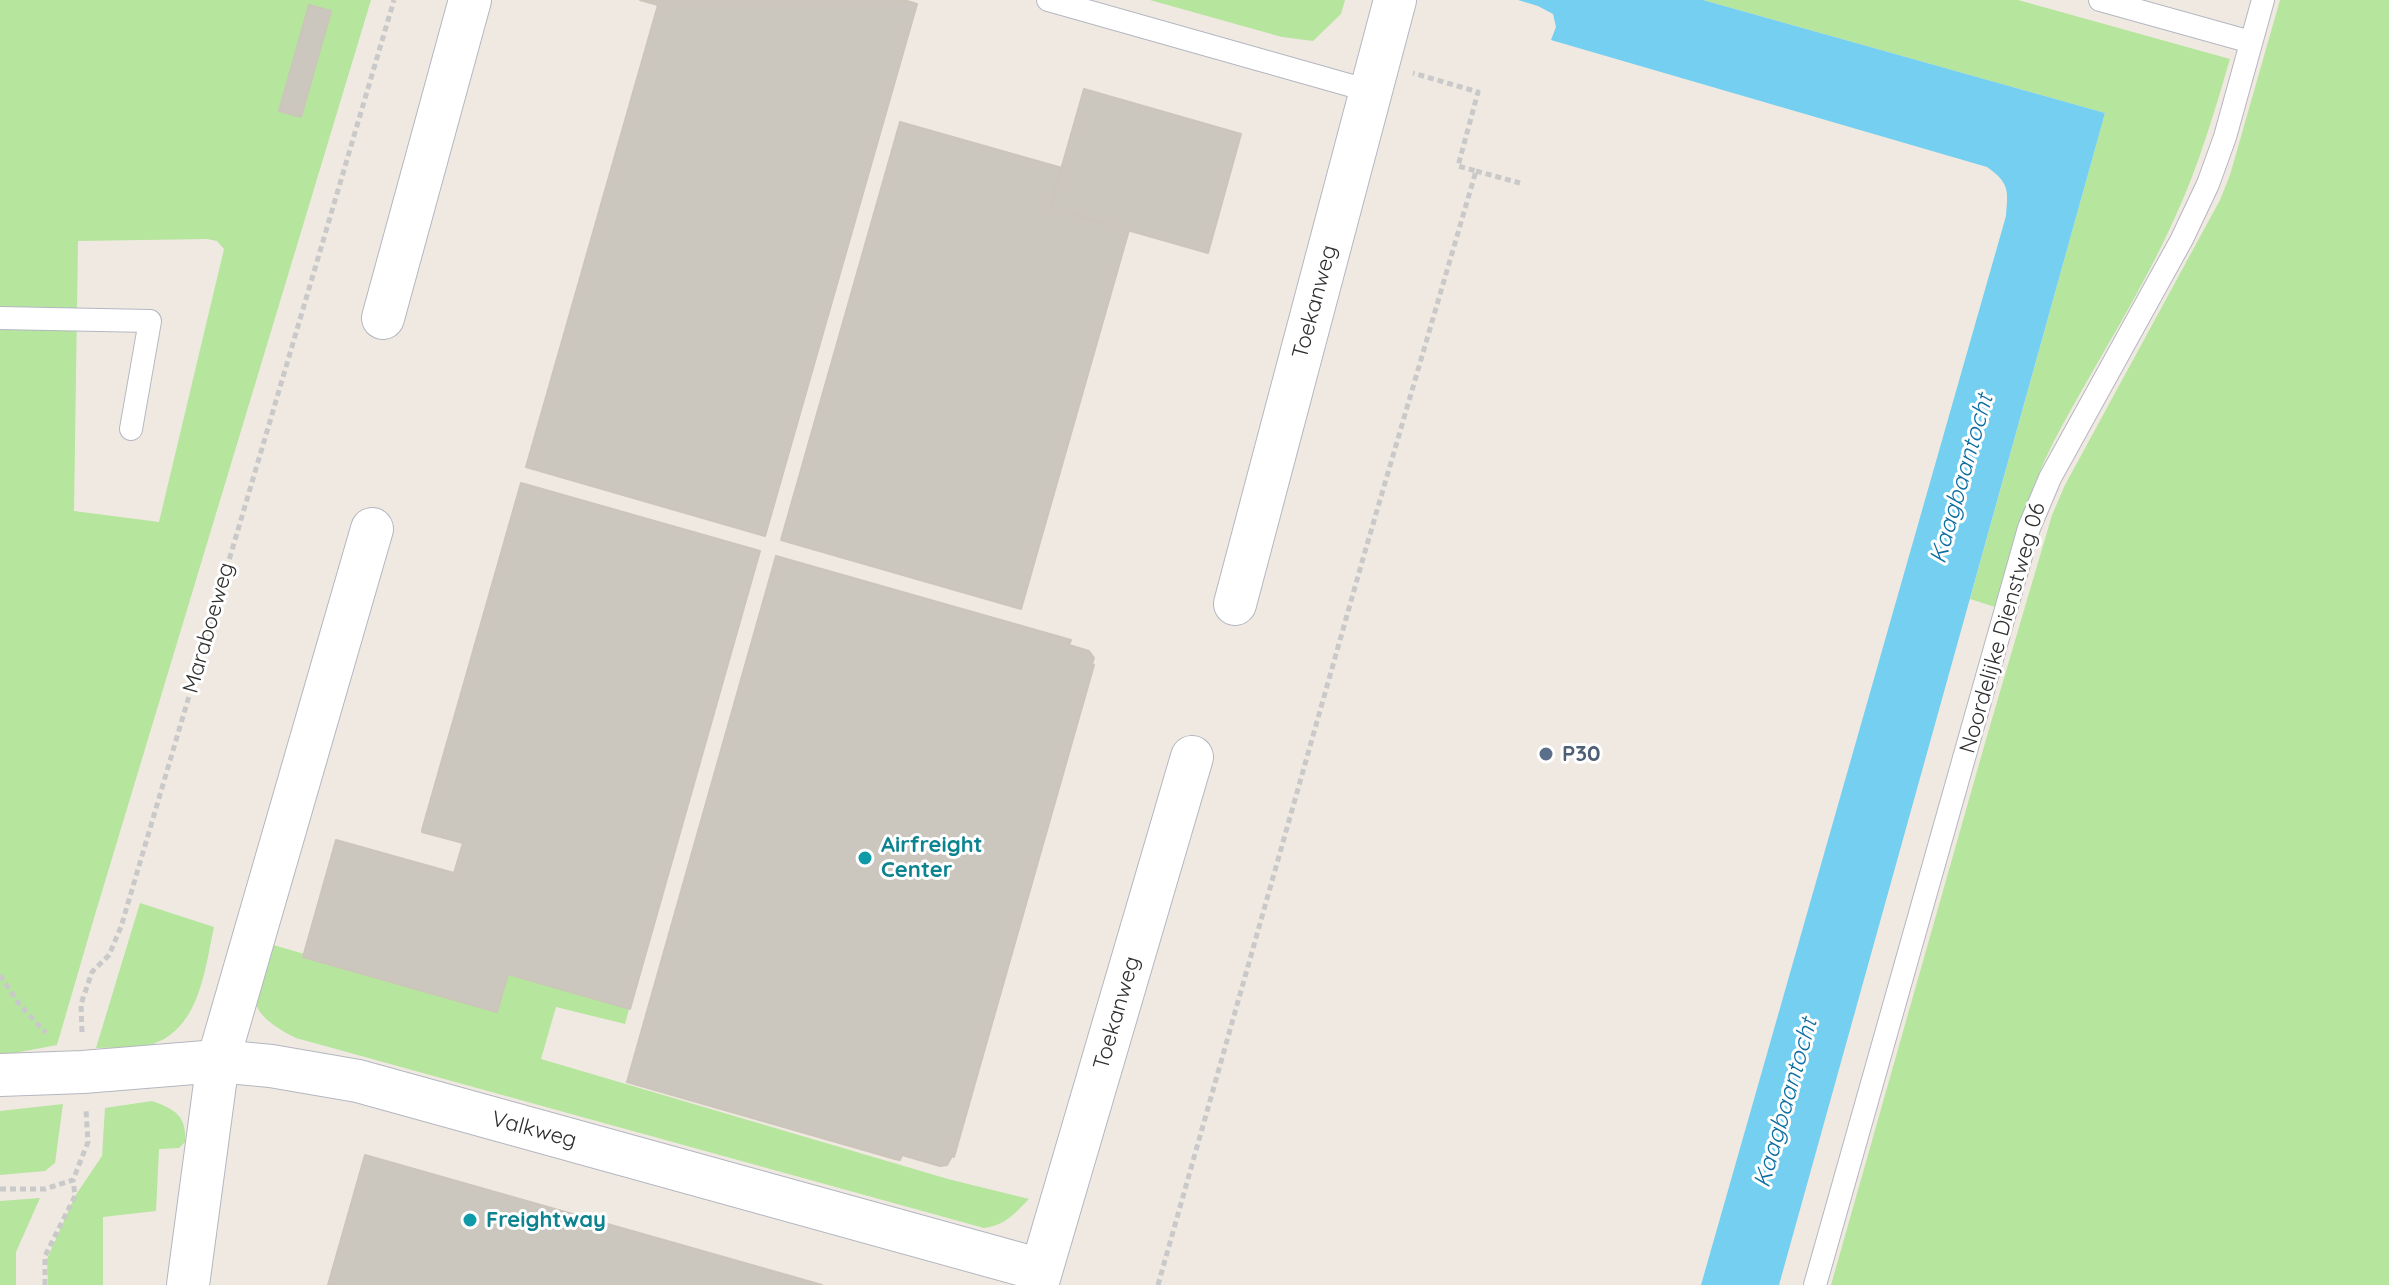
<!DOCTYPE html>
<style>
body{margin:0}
canvas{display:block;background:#efe9e1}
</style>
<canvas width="2389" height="1285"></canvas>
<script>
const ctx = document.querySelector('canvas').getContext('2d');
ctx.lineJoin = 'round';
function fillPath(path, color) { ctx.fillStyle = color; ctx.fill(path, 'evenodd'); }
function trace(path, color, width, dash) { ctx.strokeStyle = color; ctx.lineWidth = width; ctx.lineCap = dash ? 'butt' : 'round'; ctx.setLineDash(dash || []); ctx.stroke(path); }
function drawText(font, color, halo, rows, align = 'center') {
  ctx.font = font + ' Quicksand,sans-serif'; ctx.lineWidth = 6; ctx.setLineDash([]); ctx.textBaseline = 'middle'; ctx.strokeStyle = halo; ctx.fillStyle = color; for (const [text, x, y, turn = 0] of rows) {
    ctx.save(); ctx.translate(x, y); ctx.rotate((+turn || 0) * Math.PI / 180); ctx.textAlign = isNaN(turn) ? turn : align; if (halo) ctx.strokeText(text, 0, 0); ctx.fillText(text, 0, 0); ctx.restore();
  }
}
const green = new Path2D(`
 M0 0H371L94 918 57 1045 9 1054H0ZM207 239 217 241 224 249 159 522 74 511 78 241Z
 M1150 0H1345L1341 14 1313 41 1282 37Z
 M1703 0H2018L2230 59C2214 113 2199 165 2176 215 2141 294 2094 365 2054 441 2027 494 2011 550 1995 607L1970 599 2105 113Z
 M2280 0H2389V1285H1831L1987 736 2052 515 2065 485 2220 200 2230 175Z
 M140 903 214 927C205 968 200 1028 153 1044 138 1049 112 1047 96 1048Z
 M263 942 483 1006 494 970 629 1009 625 1024 556 1007 541 1059 948 1179 1029 1199C1014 1214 1006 1225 984 1228L296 1038C241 1010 253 996 263 942Z
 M152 1101C175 1109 187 1116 185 1142L179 1148 159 1149 156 1211 103 1217V1285H48L47 1259 75 1196 102 1156 105 1108Z
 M63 1104 55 1163 45 1171 0 1175V1111Z
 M40 1198 16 1252V1285H0V1201Z`);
const water = new Path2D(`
 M1518 0H1703L2105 113 1779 1285H1701L2006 216C2008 191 2010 183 1987 167L1551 40 1556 27 1553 14 1538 6Z`);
const building = new Path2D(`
 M640 0H904L917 4 765 536 526 467 658 5Z
 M309 5 331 11 301 117 279 111Z
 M1084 89 1241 134 1208 253 1050 208Z
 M900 122 1062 168 1050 208 1129 230 1021 609 781 540Z
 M521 483 760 551 630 1009 508 974 497 1012 303 957 336 840 454 873 463 843 422 832V830Z
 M776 556 1071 640 1069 645 1089 651 1094 658 1092 664 1094 665 954 1157 952 1156 947 1165 940 1166 902 1155 900 1160 895 1159 627 1082Z
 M365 1155 822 1285H328Z`);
const path = new Path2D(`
 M1476 171 1520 183
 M0 975 19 1004 46 1033
 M82 1032 81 1004 92 972 109 955 121 927 394 0
 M0 1189H45L73 1180 88 1142 86 1110
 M45 1285V1256L75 1196 73 1180
 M1158 1285 1364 555 1476 171 1458 166 1478 92 1413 73`);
const service = new Path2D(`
 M1048 0 1370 91
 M2100 0 2251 42
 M0 318 150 321 131 429
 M1815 1285 2029 528 2050 478 2182 239 2208 184 2225 137 2263 0`);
const minor = new Path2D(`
 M383 318 470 0
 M1235 604 1395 0
 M0 1075 83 1072 218 1061 271 1066 358 1081 1041 1270
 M188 1285 218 1061 372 529
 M1037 1285 1192 757`);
const markers = [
 [1546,754,8,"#5c6f8a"],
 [865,858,8,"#0f9aa8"],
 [470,1220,8,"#0f9aa8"]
];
const streetNames = [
 ["Toekanweg",1315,302,-75],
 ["Maraboeweg",209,628,-74],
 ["Noordelijke Dienstweg 06",2003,628,-74],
 ["Toekanweg",1117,1013,-74],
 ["Valkweg",534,1130,15]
];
const serviceNames = [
 ["P30",1562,754]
];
const cultureNames = [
 ["Airfreight",881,845],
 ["Center",881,870],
 ["Freightway",486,1220]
];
const waterNames = [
 ["Kaagbaantocht",1962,479,-74],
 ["Kaagbaantocht",1786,1103,-74]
];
fillPath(green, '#b6e59e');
fillPath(water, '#75cff0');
fillPath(building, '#cbc7bf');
trace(building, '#cbc5ba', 2);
trace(service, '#b4b7c1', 24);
trace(minor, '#b4b7c1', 44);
trace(path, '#c9c9c9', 5, [6, 4]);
trace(service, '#fff', 22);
trace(minor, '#fff', 42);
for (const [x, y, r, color] of markers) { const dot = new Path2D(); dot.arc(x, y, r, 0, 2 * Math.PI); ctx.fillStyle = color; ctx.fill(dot); trace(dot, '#fff', 3); }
drawText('22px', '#2e2e2e', '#fff', streetNames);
drawText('bold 22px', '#4e5e75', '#fff', serviceNames, 'left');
drawText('bold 22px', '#0d838f', '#fff', cultureNames, 'left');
drawText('italic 24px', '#0d6fa3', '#fff', waterNames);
</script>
